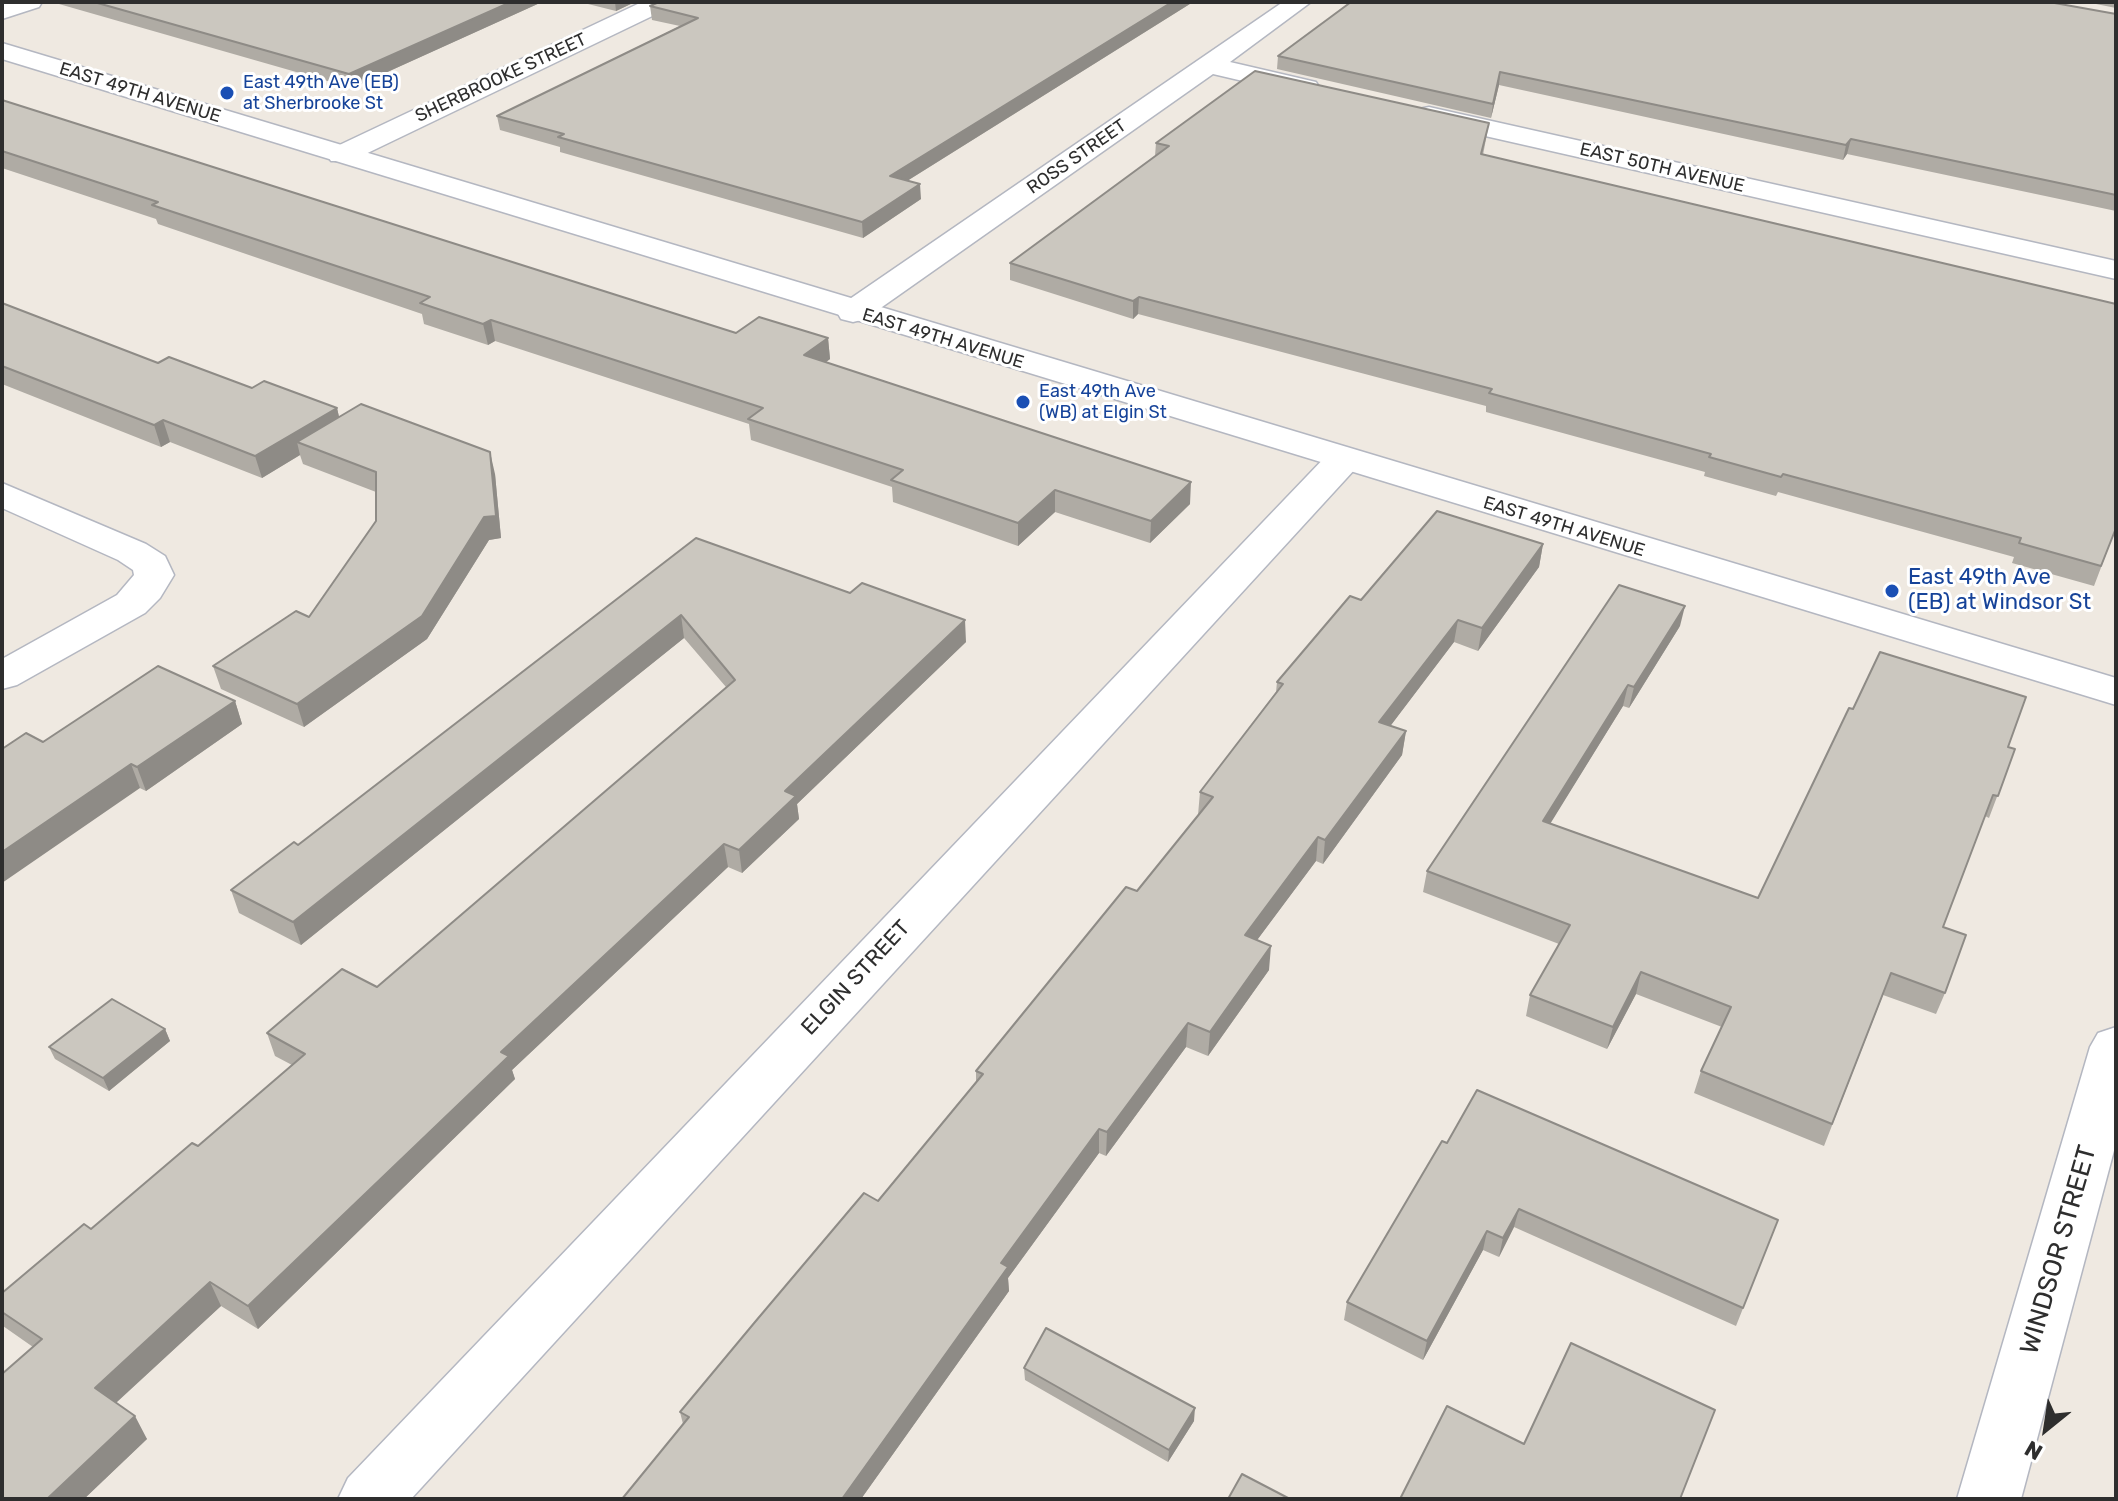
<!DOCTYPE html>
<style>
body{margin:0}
#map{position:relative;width:2118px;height:1501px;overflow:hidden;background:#efe9e1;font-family:Rubik,sans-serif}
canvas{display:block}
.frame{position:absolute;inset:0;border:4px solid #2e2e2e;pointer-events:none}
.north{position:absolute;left:2006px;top:1389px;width:80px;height:80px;-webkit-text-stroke:6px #fff;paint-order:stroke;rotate:210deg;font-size:22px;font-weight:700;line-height:32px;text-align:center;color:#2e2e2e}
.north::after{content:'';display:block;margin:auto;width:28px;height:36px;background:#2e2e2e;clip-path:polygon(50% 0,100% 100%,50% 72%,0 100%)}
</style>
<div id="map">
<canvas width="2118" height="1501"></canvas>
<div class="frame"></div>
<div class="north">N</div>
</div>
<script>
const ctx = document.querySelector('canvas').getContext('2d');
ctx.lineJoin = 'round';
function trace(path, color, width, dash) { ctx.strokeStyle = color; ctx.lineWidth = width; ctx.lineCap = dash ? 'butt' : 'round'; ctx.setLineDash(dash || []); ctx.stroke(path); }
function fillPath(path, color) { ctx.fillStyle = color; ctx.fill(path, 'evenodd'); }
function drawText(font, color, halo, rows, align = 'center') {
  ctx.font = font + ' Rubik,sans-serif'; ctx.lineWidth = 6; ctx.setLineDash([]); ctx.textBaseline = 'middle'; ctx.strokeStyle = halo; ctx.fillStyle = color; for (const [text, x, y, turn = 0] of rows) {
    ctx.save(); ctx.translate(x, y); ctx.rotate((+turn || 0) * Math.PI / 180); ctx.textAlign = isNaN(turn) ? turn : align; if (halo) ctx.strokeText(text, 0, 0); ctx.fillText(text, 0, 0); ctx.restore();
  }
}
const minor = new Path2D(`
 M7 2H42L39 7 2 19V4Z
 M642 2H674L671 7 351 161H331L327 155 331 149Z
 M1283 2H1311L1230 62 1316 82 1320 88 1316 94 1307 96 1213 74 865 319 853 322 841 319 837 312 841 305Z
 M1429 107 2116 261V279L1419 121 1415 115 1419 109Z
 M1343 449 1356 452 1361 460 1356 468 411 1499H338L348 1478 1330 452Z
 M2 483 146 544 165 556 174 575 160 598 145 613 17 685 2 689V659L117 595 134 575 133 570 118 560 2 508Z
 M2116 1027V1143L2021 1499H1957L2090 1047 2098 1033Z`);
const tertiary = new Path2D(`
 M2 43 2116 678V705L2 59Z`);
const wall = new Path2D(`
 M52 2H542L352 88Z
 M580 2H635L616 11Z
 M659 2H1193L907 181 921 199 863 238 560 152V147L500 130 497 116 680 26 652 20 650 6Z
 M2086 2H2116V8Z
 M2116 14V211L1847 154 1843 160 1499 85 1491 118 1277 69 1278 56Z
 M2 100 736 333 828 338 830 359 826 362 1190 504 1150 543 1055 512 1018 546 893 502 892 487 751 440 749 424 495 341 488 345 424 324 422 314 158 224 156 219 2 168Z
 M1489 123 1483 155 2116 528 2094 586 2012 563 2014 557 1778 492 1776 496 1704 476 1705 472 1486 412V406L1138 314 1133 319 1010 280V263L1155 156 1156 143Z
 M2 303 158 363 252 388 337 408 339 417 495 474 501 538 489 540 427 639 304 727 221 689 213 666 309 617 376 521V492L303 464 300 455 262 478 170 442 161 447 2 384Z
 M696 538 966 642 797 804 799 819 742 873 728 867 512 1070 515 1079 258 1329 221 1306 116 1403 147 1439 84 1499H2L33 1347 3 1326 2 1324V1293L91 1229 198 1146 292 1065 275 1056 267 1033 377 987 726 687 684 638 301 945 239 913 231 890 298 845Z
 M1543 544 1539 567 1478 651 1454 642 1390 726 1406 731 1402 755 1323 864 1316 861 1257 940 1269 970 1208 1056 1186 1047 1106 1156 1099 1153 1008 1278 1009 1291 861 1499H622L683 1424 680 1412 878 1201 976 1082V1071L1137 891 1198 815 1200 792 1276 692 1277 682 1361 600Z
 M1680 626 1629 708 1623 706 1550 823 1758 898 2008 747 2015 749 1989 818 1985 816 1943 927 1945 993 1936 1014 1883 995 1824 1146 1694 1093 1701 1071 1722 1027 1636 994 1607 1049 1526 1016 1530 995 1559 944 1423 892 1427 871Z
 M235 701 242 724 146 791 43 742Z
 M165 1029 170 1041 109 1091 55 1059 49 1047Z
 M1447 1143 1778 1220 1736 1326 1514 1227 1499 1257 1483 1250 1423 1360 1344 1320 1347 1302Z
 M1024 1368 1194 1421 1168 1462 1025 1380Z`);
const shadedWall = new Path2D(`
 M511 2H542L352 88 349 74Z
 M615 2H635L616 11Z
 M1172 2H1193L891 191 890 176Z
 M1500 72 1499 85 1491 118 1493 104Z
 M1851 139 1847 154 1843 160 1846 145Z
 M920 184 921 199 863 238 862 222Z
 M1139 297 1138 314 1133 319V301Z
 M491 320 495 341 488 345 483 324Z
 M828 338 830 359 806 377 804 355Z
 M337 408 342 430 297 442 300 455 262 478 255 456Z
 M163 420 170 442 161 447 154 425Z
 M490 452 495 474 501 538 489 540 427 639 304 727 297 704Z
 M1191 482 1190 504 1150 543 1151 521Z
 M1055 490V512L1018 546V523Z
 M1543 544 1539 567 1478 651 1482 628Z
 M1685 606 1680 626 1629 708 1634 687Z
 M681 615 684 638 301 945 293 922Z
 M965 620 966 642 797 804 799 819 742 873 739 850 785 791Z
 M1458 620 1454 642 1376 745 1379 722Z
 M1628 685 1623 706 1539 842 1543 821Z
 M235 701 242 724 146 791 137 767Z
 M1406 731 1402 755 1323 864 1325 840Z
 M131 764 140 788 2 883V852Z
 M1318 837 1316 861 1243 959 1245 935Z
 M724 844 728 867 512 1070 515 1079 258 1329 248 1306 501 1052Z
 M1271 946 1269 970 1208 1056 1210 1032Z
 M1641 972 1636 994 1607 1049 1613 1027Z
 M1188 1023 1186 1047 1106 1156 1107 1132Z
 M165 1029 170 1041 109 1091 103 1078Z
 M1099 1129V1153L1008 1278 1009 1291 861 1499H842L1001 1263Z
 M1519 1209 1514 1227 1499 1257 1503 1238Z
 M1487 1231 1483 1250 1423 1360 1427 1341Z
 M210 1282 221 1306 107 1411 95 1388Z
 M1195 1408 1194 1421 1168 1462 1169 1450Z
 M135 1416 147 1439 84 1499H47Z`);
const building = new Path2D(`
 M94 2H511L349 74Z
 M659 2H1172L890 176 920 184 862 222 558 137 564 134 497 116 698 18 650 6Z
 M1351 2H2049L2116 14V195L1851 139 1846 145 1500 72 1493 104 1278 56Z
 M1255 71 1489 123 1481 154 2116 304V528L2101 566 2019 543 2021 538 1783 474 1781 477 1709 457 1711 454 1489 393 1492 389 1139 297 1133 301 1010 263 1169 146 1156 143Z
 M2 100 736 333 759 317 828 338 804 355 1191 482 1151 521 1055 490 1018 523 891 480 903 470 748 419 763 408 491 320 483 324 420 303 430 297 152 205 158 202 2 151Z
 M2 303 158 363 169 357 252 388 264 381 337 408 255 456 163 420 154 425 2 366Z
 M361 404 490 452 496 516 484 517 422 616 297 704 213 666 296 611 309 617 376 521V472L297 442Z
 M1437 511 1543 544 1482 628 1458 620 1379 722 1406 731 1325 840 1318 837 1245 935 1271 946 1210 1032 1188 1023 1107 1132 1099 1129 1001 1263 1008 1267 842 1499H622L689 1417 680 1412 755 1322 864 1193 878 1201 983 1074 976 1071 1126 887 1137 891 1213 797 1200 792 1283 684 1277 682 1350 596 1361 600Z
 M696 538 850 593 862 583 965 620 785 791 796 796 739 850 724 844 501 1052 509 1056 248 1306 210 1282 95 1388 135 1416 47 1499H2V1374L42 1339 2 1312V1293L84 1224 91 1229 192 1143 198 1146 305 1054 267 1033 342 969 377 987 735 680 681 615 293 922 231 890 294 842 298 845Z
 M1619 585 1685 606 1634 687 1628 685 1543 821 1758 898 1849 708 1853 709 1880 652 2026 697 2008 747 2015 749 1998 796 1993 795 1943 927 1966 935 1945 993 1891 973 1832 1124 1701 1071 1731 1007 1641 972 1613 1027 1530 995 1570 925 1427 871Z
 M158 666 235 701 137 767 131 764 2 852V749L26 733 43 742Z
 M112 999 165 1029 103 1078 49 1047Z
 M1477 1090 1778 1220 1743 1308 1519 1209 1503 1238 1487 1231 1427 1341 1347 1302 1442 1141 1447 1143Z
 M1046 1328 1195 1408 1169 1450 1024 1368Z
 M1571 1343 1715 1410 1680 1499H1400L1447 1406 1524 1444Z
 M1242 1474 1290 1499H1228Z`);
const markers = [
 [227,93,8,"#1a4fb4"],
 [1023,402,8,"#1a4fb4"],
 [1892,591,8,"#1a4fb4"]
];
const farStreetnames = [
 ["SHERBROOKE STREET",501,78,-25],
 ["EAST 49TH AVENUE",140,93,17],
 ["ROSS STREET",1077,157,-35],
 ["EAST 50TH AVENUE",1662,168,13],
 ["EAST 49TH AVENUE",943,339,17],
 ["EAST 49TH AVENUE",1564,527,17]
];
const farTransitnames = [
 ["East 49th Ave (EB)",243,83],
 ["at Sherbrooke St",243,104],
 ["East 49th Ave",1039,392],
 ["(WB) at Elgin St",1039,413]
];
const transitNames = [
 ["East 49th Ave",1908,578],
 ["(EB) at Windsor St",1908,603]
];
const streetNames = [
 ["ELGIN STREET",856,978,-47]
];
const nearStreetnames = [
 ["WINDSOR STREET",2059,1250,-74]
];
trace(minor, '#b4b7c1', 3);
trace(tertiary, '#b4b7c1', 3);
fillPath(minor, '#fff');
fillPath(tertiary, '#fff');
fillPath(wall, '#afaba4');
fillPath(shadedWall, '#8e8b86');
fillPath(building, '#cbc7bf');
trace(building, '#8e8b86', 2);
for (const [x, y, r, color] of markers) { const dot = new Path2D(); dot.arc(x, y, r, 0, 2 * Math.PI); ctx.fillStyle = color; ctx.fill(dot); trace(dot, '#fff', 3); }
drawText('18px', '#2e2e2e', '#fff', farStreetnames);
drawText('18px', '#164399', '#fff', farTransitnames, 'left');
drawText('22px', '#164399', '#fff', transitNames, 'left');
drawText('22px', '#2e2e2e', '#fff', streetNames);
drawText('26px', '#2e2e2e', '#fff', nearStreetnames);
</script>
